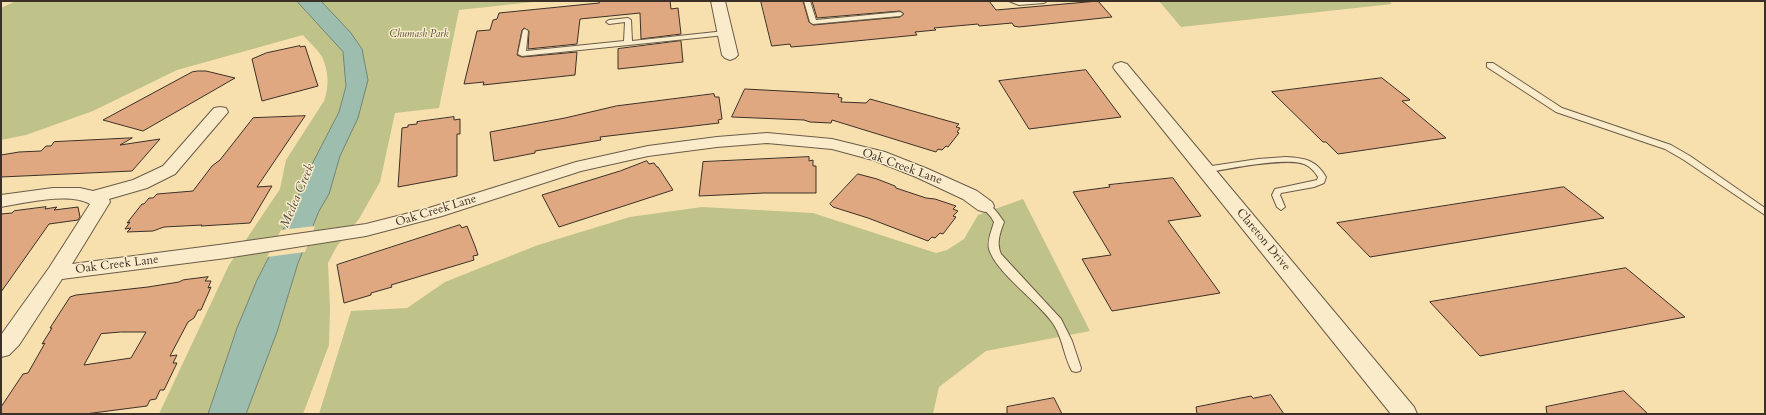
<!DOCTYPE html>
<style>
body{margin:0}
#map{position:relative;width:1766px;height:415px;overflow:hidden;background:#f8e0ae;font-family:Cardo,serif}
canvas{display:block}
.frame{position:absolute;inset:0;border:2px solid #3b3027;pointer-events:none}
</style>
<div id="map">
<canvas width="1766" height="415"></canvas>
<div class="frame"></div>
</div>
<script>
const ctx = document.querySelector('canvas').getContext('2d');
ctx.lineJoin = 'round';
function fillPath(path, color) { ctx.fillStyle = color; ctx.fill(path, 'evenodd'); }
function trace(path, color, width, dash) { ctx.strokeStyle = color; ctx.lineWidth = width; ctx.lineCap = dash ? 'butt' : 'round'; ctx.setLineDash(dash || []); ctx.stroke(path); }
function drawText(font, color, halo, rows, align = 'center') {
  ctx.font = font + ' Cardo,serif'; ctx.lineWidth = 3; ctx.setLineDash([]); ctx.textBaseline = 'middle'; ctx.strokeStyle = halo; ctx.fillStyle = color; for (const [text, x, y, turn = 0] of rows) {
    ctx.save(); ctx.translate(x, y); ctx.rotate((+turn || 0) * Math.PI / 180); ctx.textAlign = isNaN(turn) ? turn : align; if (halo) ctx.strokeText(text, 0, 0); ctx.fillText(text, 0, 0); ctx.restore();
  }
}
const green = new Path2D(`
 M16 1H542L459 10 439 108 395 113 380 182 359 219 337 246 328 263 330 308 329 345 303 414H159L229 265 280 189 286 160 324 101C329 87 329 71 322 57 318 50 309 42 303 35L177 70 93 111 26 135 1 140V8Z
 M1159 1H1389L1392 4 1181 27Z
 M1023 199 1090 331 986 351 939 387 933 414H319L351 311 407 308 445 282 538 245 630 217 702 207 813 213 936 253 947 250 964 239 978 215Z`);
const water = new Path2D(`
 M297 1H321L351 33 362 49 368 80 358 118 340 156 329 194 319 211 298 263 277 332 246 414H208L237 328 257 280 289 218 310 168 339 112 346 86 343 52Z`);
const pier = new Path2D(`
 M315 226 305 252 267 257 281 230Z`);
const building = new Path2D(`
 M599 1H670L671 9 678 8 681 34 641 39 640 13 580 19 577 44 528 49 529 31 524 28 522 30 517 55 522 57 577 52 575 75 483 85 484 82 464 84 477 31 490 30 493 20 497 19 499 13 599 3Z
 M761 1H803L809 22 813 25 900 17 904 14 900 11 817 18 812 1H989L996 10 1098 1 1112 17 1019 27 1014 26 1012 23 979 26 978 24 934 28 936 30 915 32 917 35 815 45 791 47 790 44 772 46Z
 M681 41 683 62 618 69V49Z
 M300 46V47L305 46 318 86 262 101 252 59 266 53Z
 M1086 70 1121 117 1029 129 999 81Z
 M198 71H206L235 78 143 131 103 120 192 72Z
 M1382 78 1410 100 1402 101 1446 138 1338 154 1326 142H1323L1272 92Z
 M745 89 839 94 838 97 842 98 841 102 866 103 870 99 959 124 956 127 960 128 957 132 959 133 948 147 946 146 942 150 938 149 936 152 832 120 831 123 810 122 804 120 732 117Z
 M714 94 715 97H719L722 119 718 120 719 123 600 137 601 140 535 151V153L494 161 490 132 565 118 616 106Z
 M305 116 257 187 272 186 250 223 201 226 202 225 164 227 153 231 127 232 131 228 125 229 130 222 127 223 142 204H144L149 198H153L157 194 193 191 212 166 220 160 253 118Z
 M454 117V120L460 119V134H457V176L398 187 402 128 408 127V125L417 124V122Z
 M132 138 120 145 160 139 132 171 1 177V155L19 152 41 151 46 146H51L54 142Z
 M809 157V161L813 160V166H816V193H764L699 196 703 162Z
 M647 161 649 164 654 163 657 167H658L673 190 559 227 542 195 620 171Z
 M858 174 877 179 895 186 896 188 926 198 935 199 956 206 953 209 958 211 953 216 956 217 943 234 940 233 935 238 932 237 928 241 868 218 833 207 830 204Z
 M1173 178 1201 216 1168 221 1220 293 1112 311 1082 259 1111 255 1073 192 1110 187 1109 185Z
 M1564 187 1604 218 1370 257 1337 223Z
 M46 207 45 209 57 207 54 210 78 207 80 217 78 220 49 224 1 292V214L12 213 14 211Z
 M460 225 462 228 467 226 475 246 478 255 473 256 474 260 391 285 392 287 371 293V295L344 303 337 265Z
 M1626 268 1685 317 1480 356 1430 302Z
 M208 277 205 281H211L208 288 211 287 201 310H198L194 318 188 322 170 356 177 355 173 363H177L164 390H160L156 399 150 400 147 406 85 414H1V407L23 374 28 373 45 343 42 344 52 328H50L70 297 76 295 148 287 179 282 183 280ZM121 332H146L131 358 84 365 101 334Z
 M1624 391 1648 414H1547L1546 407Z
 M1271 395 1284 414H1197L1196 407 1251 396 1253 398Z
 M1054 398 1062 414H1007V407Z`);
const lane = new Path2D(`
 M804 1H810L816 20 900 12 903 14 900 16 813 24 810 22Z
 M1009 1H1047L1044 3 1019 5Z
 M628 18 631 20 632 41 725 31 728 33 725 35 522 56 518 54 523 30 525 29 528 31 526 51 624 41 625 22 609 24 606 22 609 20Z
 M1487 63H1493L1562 108 1671 145 1690 156 1765 208V215L1684 160 1665 149 1556 112 1487 67Z
 M1286 157C1305 158 1316 160 1326 177L1324 183 1314 187 1281 193 1280 195 1285 207 1281 210 1277 207 1272 195 1275 189 1317 180 1318 177C1315 172 1310 166 1304 164 1286 157 1226 169 1205 173L1201 170 1205 167 1258 159Z
 M985 203C994 206 999 215 1004 222 1000 233 996 243 1001 254L1061 319 1072 341 1081 368 1080 371 1076 372 1072 371C1064 357 1063 339 1054 325 1039 302 996 273 989 249 987 240 992 230 994 222L991 217 981 206Z`);
const street = new Path2D(`
 M711 1H725L738 55 735 58 730 60 725 58 722 55Z
 M1121 62 1127 64 1414 407 1417 414H1391L1115 70 1113 67 1115 64Z
 M220 107 226 108 228 112 175 174 147 188 109 199 110 202 72 264 226 244 366 224 429 208 576 162 648 146 717 137 767 133 832 139 885 152 928 169 977 191 992 202 994 206 992 210 985 212 978 210 963 199 916 177 873 160 832 149 767 143 717 147 648 156 581 171 442 216 366 236 226 258 62 279 19 345 9 355 1 357V335L49 268 90 204C69 192 25 203 1 207V195L53 188H80L93 191 133 180 163 166 214 108Z`);
const farParknames = [
 ["Chumash Park",419,35]
];
const streetNames = [
 ["Oak Creek Lane",902,167,20],
 ["Oak Creek Lane",436,211,-17],
 ["Clareton Drive",1263,240,50],
 ["Oak Creek Lane",117,265,-7]
];
const waterNames = [
 ["Medea Creek",298,196,-67]
];
fillPath(green, '#bfc289');
fillPath(water, '#9dbdae');
trace(water, '#768578', 1);
fillPath(pier, '#f8e0ae');
fillPath(building, '#dfa881');
trace(building, '#3b3027', 1);
trace(lane, '#6a5c49', 2);
trace(street, '#6a5c49', 2);
fillPath(lane, '#faebca');
fillPath(street, '#faebca');
drawText('italic 10px', '#554d3b', '#faebca', farParknames);
drawText('12px', '#3b3027', '#faebca', streetNames);
drawText('italic 13px', '#545349', '#faebca', waterNames);
</script>
